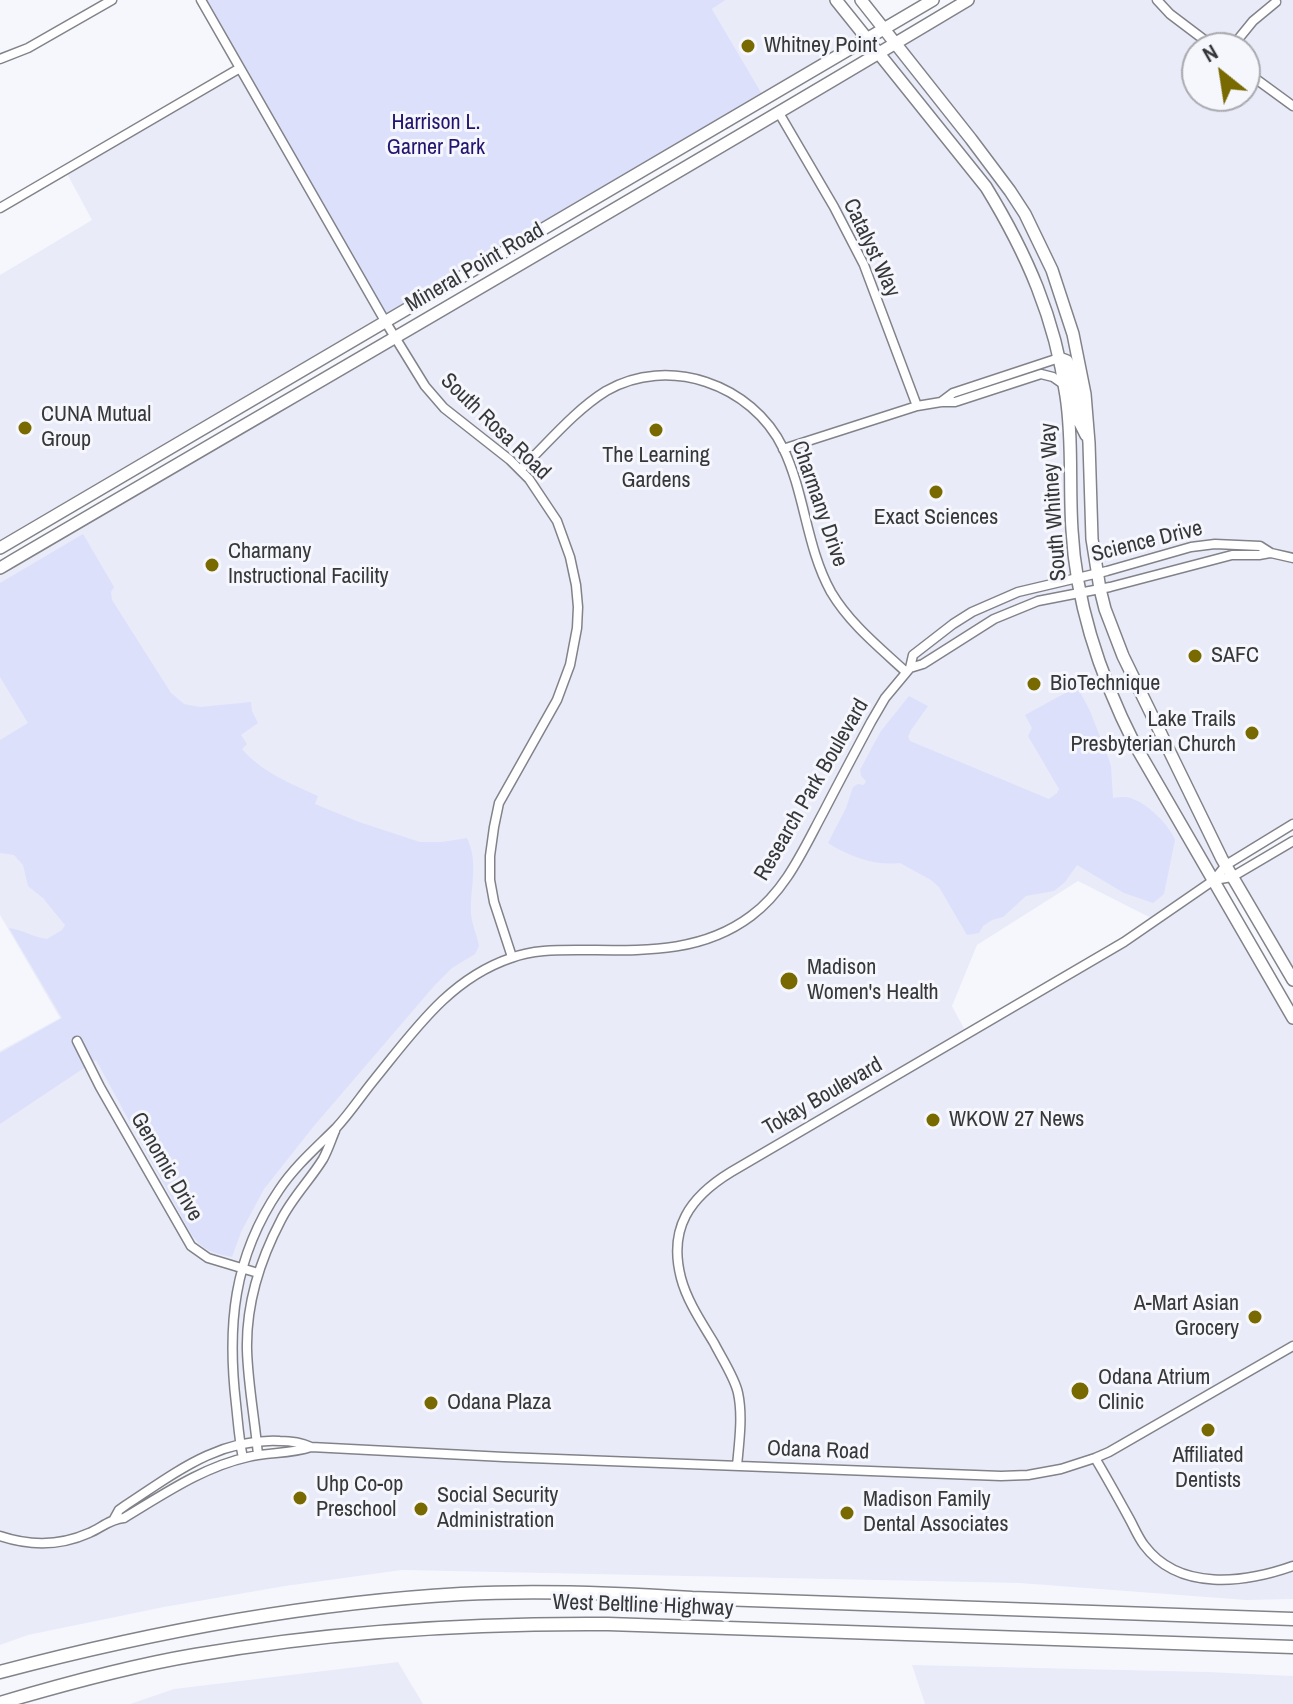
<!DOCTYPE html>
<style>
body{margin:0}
#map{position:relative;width:1293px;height:1704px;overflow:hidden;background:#f6f7fd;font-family:"Archivo Narrow",sans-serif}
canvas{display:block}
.north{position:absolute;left:1181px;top:32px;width:80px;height:80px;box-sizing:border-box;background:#f6f7fd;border:2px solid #a9aaaf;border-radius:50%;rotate:330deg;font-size:22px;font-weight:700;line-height:32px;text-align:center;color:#363739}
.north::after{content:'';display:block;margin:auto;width:28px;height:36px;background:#786900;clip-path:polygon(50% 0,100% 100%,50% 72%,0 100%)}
</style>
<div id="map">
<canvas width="1293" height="1704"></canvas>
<div class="north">N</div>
</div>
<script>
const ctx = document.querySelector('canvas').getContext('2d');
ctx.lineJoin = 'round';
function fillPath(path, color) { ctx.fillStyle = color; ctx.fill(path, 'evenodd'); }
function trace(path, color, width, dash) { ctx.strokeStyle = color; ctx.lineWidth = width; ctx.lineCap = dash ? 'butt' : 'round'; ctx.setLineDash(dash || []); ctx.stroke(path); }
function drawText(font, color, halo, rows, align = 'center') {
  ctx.font = font + ' "Archivo Narrow",sans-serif'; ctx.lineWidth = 6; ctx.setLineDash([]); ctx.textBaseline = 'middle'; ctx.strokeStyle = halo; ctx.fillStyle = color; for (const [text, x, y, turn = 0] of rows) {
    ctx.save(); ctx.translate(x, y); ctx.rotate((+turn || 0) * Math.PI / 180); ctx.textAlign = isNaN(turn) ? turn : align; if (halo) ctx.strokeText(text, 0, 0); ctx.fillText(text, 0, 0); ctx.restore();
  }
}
const built = new Path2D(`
 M726 0H836L867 38 765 99 712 9Z
 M968 0H1293V824L1226 865 1214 883 1293 1018V1599L1246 1600 1019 1583 402 1570 285 1586 164 1607 28 1635 0 1645V1051L60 1018 0 915V568ZM1197 48H1245V96H1197ZM1078 881 1155 920 967 1034 952 1006 977 945ZM267 1440 309 1448 236 1460 183 1483 115 1519 190 1463Z
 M240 68 385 321 0 548V275L92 220 65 170Z
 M1293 841V980L1232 877Z
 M398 1662 423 1704H130L174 1689Z
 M912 1665 1208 1672 1293 1676V1704H925Z`);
const green = new Path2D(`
 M201 0H726L712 9 765 99 385 321Z
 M83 534 114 587 111 592 112 600 171 693 184 704 200 707 251 702 252 711 258 723 241 735 247 744 242 749C261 772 292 784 318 796L315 804 359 822 420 842H442L467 838C479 863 470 887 471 914 472 925 477 935 479 946L475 954 452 968 434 986 313 1127 264 1189 241 1232 232 1257C212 1253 204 1251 191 1234L96 1060 0 1124V1053L62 1018 9 928C23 930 33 937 47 939L62 930 65 925 43 898 28 886 23 865 14 855 0 853V740L28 723 0 677V583Z
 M1079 690 1090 711 1108 757 1111 766 1113 798C1120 797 1126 796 1133 799 1148 804 1170 826 1175 840L1164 894 1153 903 1124 893 1077 865 1065 882 1054 891 1026 896 1003 917 992 920 983 926 979 933 967 935 939 887 931 880 900 863C875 866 850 857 828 843L846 808 853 787 858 784 864 785 866 781 861 776 860 770 870 751 881 731 909 696 928 706 911 730 908 737 910 741 1049 799 1057 793 1059 789 1028 736 1032 728 1025 715 1067 692Z`);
const minor = new Path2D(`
 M201 0 385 321 425 386 444 408 510 460 529 479 557 521 570 557 576 585 578 607 577 628 570 665 557 700 499 803 494 827 490 856V880L494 902 512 957
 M1157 0 1170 14 1215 48
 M1231 48 1253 21 1276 2
 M0 59 28 48 112 0
 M1245 71 1293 106
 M779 113 834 207 864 265 917 406
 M0 208 240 68
 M941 402 953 393 1059 358
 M783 449 917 406 941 402H955L1041 374 1053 377 1063 384
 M521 469C548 443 574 411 606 391 668 355 752 384 783 448 805 493 806 547 831 592 850 624 879 647 906 672
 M910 668 923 664 994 619 1038 601 1110 587 1232 555H1259L1270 553
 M1214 880 1232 877 1293 841
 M77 1041 100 1087 191 1246 208 1258 258 1273
 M258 1455C255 1420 248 1385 247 1350 246 1305 260 1260 281 1220 292 1198 310 1180 323 1159 328 1150 331 1140 335 1131
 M243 1458C239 1440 238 1422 236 1404 227 1326 233 1258 279 1190 295 1166 316 1148 336 1128 350 1113 361 1096 374 1080 414 1031 449 979 511 958 532 950 555 950 577 950 638 950 699 955 751 916 786 890 803 850 823 813 839 782 855 752 871 722L885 698 910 668 913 655 953 624 972 612 1018 592 1107 571 1191 547 1215 544 1260 546 1271 553 1293 558
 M1095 1458C1107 1478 1118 1498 1129 1518 1134 1527 1138 1537 1144 1545 1179 1592 1245 1583 1293 1566
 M737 1466C739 1443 743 1416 738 1393 735 1378 721 1357 714 1343 702 1323 687 1301 681 1278 668 1228 690 1197 731 1172L1124 942 1214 880 1226 865 1293 824
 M114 1519 119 1510 126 1505C175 1473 218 1438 280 1441 292 1441 300 1442 311 1447
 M0 1536C30 1546 60 1546 89 1533 101 1528 110 1519 124 1518 164 1494 203 1467 248 1457 269 1452 290 1454 311 1447L504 1457 1001 1476 1028 1475 1061 1469 1095 1458 1109 1452 1293 1346`);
const major = new Path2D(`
 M836 0 986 187C1027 254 1055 318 1066 396 1073 440 1069 486 1072 530 1076 606 1101 678 1135 745L1293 1018
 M861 0 971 139 1010 191 1025 214 1052 270 1073 334 1085 394 1089 443 1092 539 1100 589 1105 609 1123 656 1222 859 1293 980
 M1059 358 1067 361 1072 376 1077 417 1086 435
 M0 548 933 0
 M0 568C323 379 647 192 968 0`);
const highway = new Path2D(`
 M0 1672C151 1632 305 1603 461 1594 538 1590 615 1593 692 1598L1293 1619
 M0 1703C64 1684 130 1666 195 1655 333 1631 469 1623 608 1624L1293 1647`);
const markers = [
 [748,46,8,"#786900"],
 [25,428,8,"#786900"],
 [656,430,8,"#786900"],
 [936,492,8,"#786900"],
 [212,565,8,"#786900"],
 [1195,656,8,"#786900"],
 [1034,684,8,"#786900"],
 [1252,733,8,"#786900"],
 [789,981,10,"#786900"],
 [933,1120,8,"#786900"],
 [1255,1317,8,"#786900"],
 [1080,1391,10,"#786900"],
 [431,1403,8,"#786900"],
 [1208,1430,8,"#786900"],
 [300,1498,8,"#786900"],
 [421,1509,8,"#786900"],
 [847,1513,8,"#786900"]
];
const poiNames = [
 ["Whitney Point",764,46],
 ["CUNA Mutual",41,415],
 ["Group",41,440],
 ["The Learning",656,456,"center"],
 ["Gardens",656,481,"center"],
 ["Exact Sciences",936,518,"center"],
 ["Charmany",228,552],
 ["Instructional Facility",228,577],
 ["SAFC",1211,656],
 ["BioTechnique",1050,684],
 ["Lake Trails",1236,720,"right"],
 ["Presbyterian Church",1236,745,"right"],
 ["Madison",807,968],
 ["Women's Health",807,993],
 ["WKOW 27 News",949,1120],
 ["A-Mart Asian",1239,1304,"right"],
 ["Grocery",1239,1329,"right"],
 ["Odana Atrium",1098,1378],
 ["Clinic",1098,1403],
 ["Odana Plaza",447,1403],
 ["Affiliated",1208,1456,"center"],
 ["Dentists",1208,1481,"center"],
 ["Uhp Co-op",316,1485],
 ["Preschool",316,1510],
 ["Social Security",437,1496],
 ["Administration",437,1521],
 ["Madison Family",863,1500],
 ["Dental Associates",863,1525]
];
const parkNames = [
 ["Harrison L.",436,123],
 ["Garner Park",436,148]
];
const streetNames = [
 ["Catalyst Way",871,248,65],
 ["Mineral Point Road",475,268,-30],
 ["South Rosa Road",495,427,44],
 ["South Whitney Way",1054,502,-94],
 ["Charmany Drive",819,504,71],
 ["Science Drive",1147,542,-14],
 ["Research Park Boulevard",812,790,-60],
 ["Tokay Boulevard",823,1097,-30],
 ["Genomic Drive",166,1167,60],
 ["Odana Road",818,1451,2],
 ["West Beltline Highway",643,1606,2]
];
fillPath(built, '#e9ebf9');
fillPath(green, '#dde0fb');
trace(minor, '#828389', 11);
trace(major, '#828389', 14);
trace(highway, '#828389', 15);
trace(minor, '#fff', 8);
trace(major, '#fff', 11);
trace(highway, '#fff', 12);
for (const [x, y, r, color] of markers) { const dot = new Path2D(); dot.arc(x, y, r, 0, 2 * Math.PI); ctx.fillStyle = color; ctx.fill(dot); trace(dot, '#f6f7fd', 3); }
drawText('22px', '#363739', '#f6f7fd', poiNames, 'left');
drawText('22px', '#22146f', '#f6f7fd', parkNames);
drawText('22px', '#363739', '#f6f7fd', streetNames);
</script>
